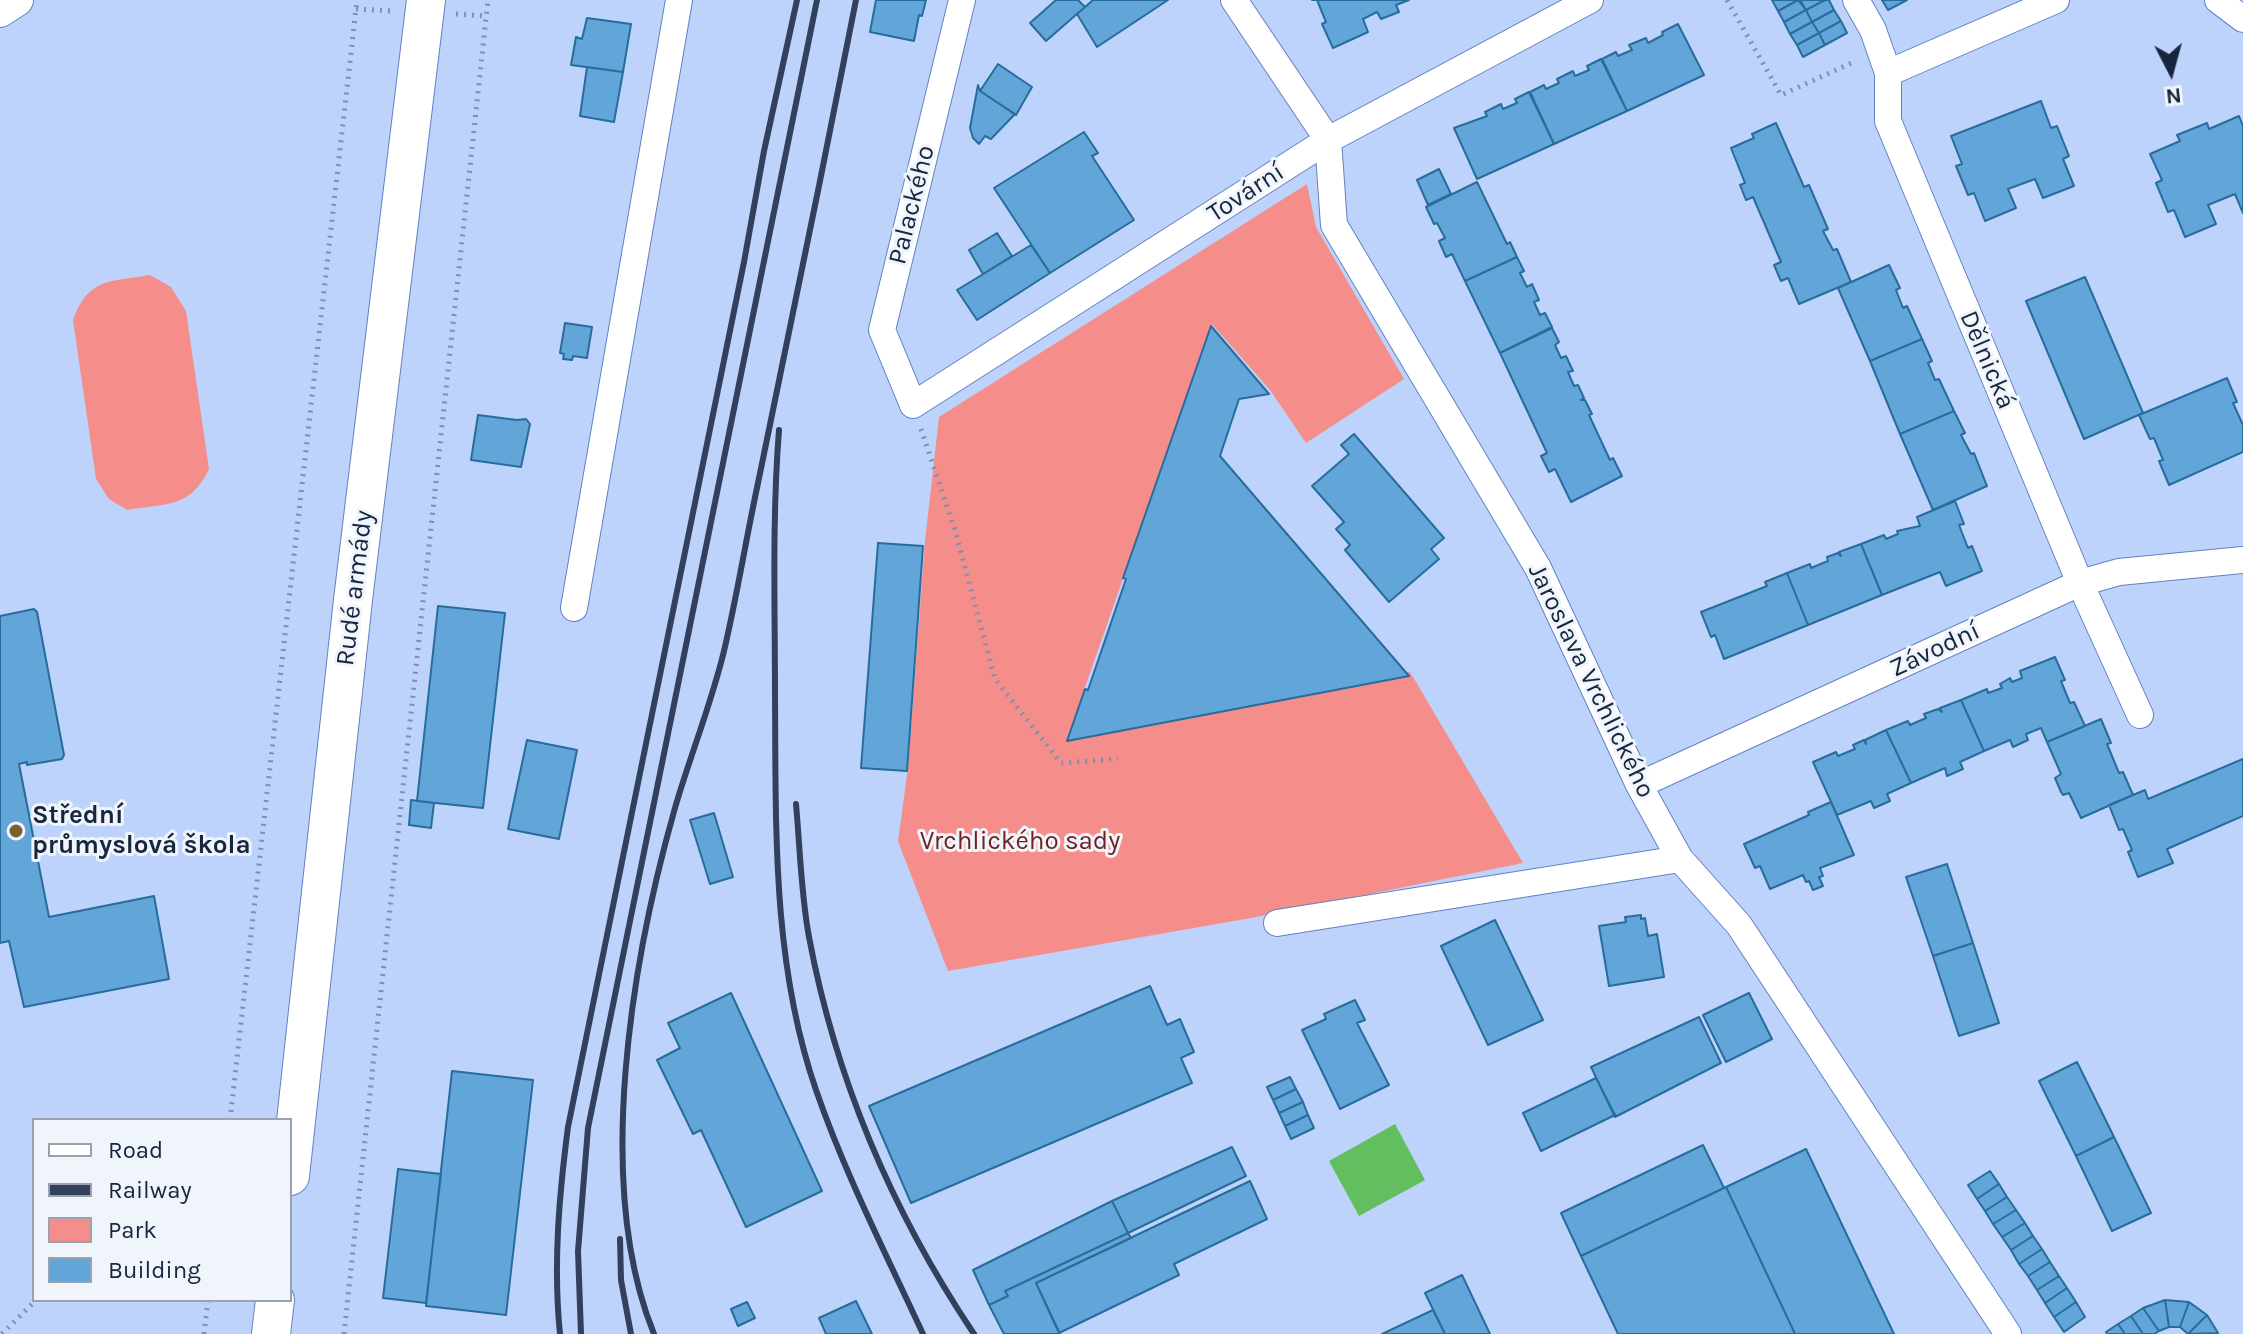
<!DOCTYPE html>
<meta charset="utf-8">
<style>
body{margin:0}
#map{position:relative;width:2243px;height:1334px;overflow:hidden;background:#bed3fc;font-family:Karla,sans-serif}
canvas{display:block}
.legend{position:absolute;left:32px;top:1118px;width:260px;height:184px;box-sizing:border-box;background:#f0f4fb;border:2px solid #9aa1af;margin:0;padding:10px 14px;list-style:none;font-size:24px;color:#18253e}
.legend li{display:flex;align-items:center;gap:16px;height:40px}
.legend b{width:40px;border:2px solid #9aa1af}
.north{position:absolute;left:2131px;top:32px;width:80px;height:80px;-webkit-text-stroke:6px #f0f4fb;paint-order:stroke;rotate:174deg;font-size:22px;font-weight:700;line-height:32px;text-align:center;color:#18253e}
.north::after{content:'';display:block;margin:auto;width:28px;height:36px;background:#18253e;clip-path:polygon(50% 0,100% 100%,50% 72%,0 100%)}
</style>
<div id="map">
<canvas width="2243" height="1334"></canvas>
<ul class="legend">
<li><b style="height:10px;background:#fff"></b>Road</li>
<li><b style="height:10px;background:#32405c"></b>Railway</li>
<li><b style="height:22px;background:#f58e8a"></b>Park</li>
<li><b style="height:22px;background:#62a5d8"></b>Building</li>
</ul>
<div class="north">N</div>
</div>
<script>
const ctx = document.querySelector('canvas').getContext('2d');
ctx.lineJoin = 'round';
function fillPath(path, color) { ctx.fillStyle = color; ctx.fill(path, 'evenodd'); }
function trace(path, color, width, dash) { ctx.strokeStyle = color; ctx.lineWidth = width; ctx.lineCap = dash ? 'butt' : 'round'; ctx.setLineDash(dash || []); ctx.stroke(path); }
function drawText(font, color, halo, rows, align = 'center') {
  ctx.font = font + ' Karla,sans-serif'; ctx.lineWidth = 6; ctx.setLineDash([]); ctx.textBaseline = 'middle'; ctx.strokeStyle = halo; ctx.fillStyle = color; for (const [text, x, y, turn = 0] of rows) {
    ctx.save(); ctx.translate(x, y); ctx.rotate((+turn || 0) * Math.PI / 180); ctx.textAlign = isNaN(turn) ? turn : align; if (halo) ctx.strokeText(text, 0, 0); ctx.fillText(text, 0, 0); ctx.restore();
  }
}
const green = new Path2D(`
 M1307 184 1316 227 1404 379 1306 443 1270 390 1212 324 1068 736 1410 672 1523 863 1251 918 948 971 898 841 908 768 925 541 939 417Z
 M150 275 171 287 186 311 209 469C190 509 166 503 127 510L109 499 96 479 73 320C89 277 110 282 150 275Z`);
const water = new Path2D(`
 M1395 1124 1425 1180 1359 1216 1329 1161Z`);
const building = new Path2D(`
 M876 0H926L922 16 919 15 914 41 870 32Z
 M1056 0H1078L1085 7 1046 41 1030 23Z
 M1093 0H1168L1097 47 1077 14Z
 M1312 0H1409L1396 5 1399 12 1381 19 1377 12 1363 19 1368 32 1333 48 1322 24 1326 22 1317 0Z
 M1772 0H1798L1778 11Z
 M1798 0 1806 10 1784 22 1778 11Z
 M1800 0H1825L1806 10Z
 M1825 0H1829L1834 10 1812 22 1806 10Z
 M1882 0H1907L1888 10Z
 M1806 10 1812 22 1790 34 1784 22Z
 M1834 10 1841 21 1819 33 1812 22Z
 M587 18 631 24 623 72 571 65 576 37 582 39Z
 M1841 21 1847 33 1825 45 1819 33Z
 M1812 22 1819 33 1797 45 1790 34Z
 M1678 24 1704 75 1627 111 1602 59 1616 52 1618 56 1632 50 1629 45 1646 38 1648 43 1663 35 1662 32Z
 M1819 33 1825 45 1803 57 1797 45Z
 M1601 59 1627 111 1554 144 1530 92 1544 85 1546 89 1559 83 1557 79 1573 71 1575 76 1589 70 1587 66Z
 M998 64 1032 87 1016 115 980 91Z
 M587 67 623 72 614 122 580 116Z
 M978 85 980 91 1015 114 991 139 985 136 979 144 973 138 970 128Z
 M1529 92 1554 144 1477 179 1454 128 1487 116 1485 112 1501 104 1503 109 1517 103 1515 99Z
 M2041 101 2051 128 2057 126 2069 156 2063 159 2074 186 2043 198 2035 179 2008 189 2016 208 1985 221 1974 193 1968 195 1956 166 1962 164 1951 136Z
 M2239 116 2243 126V213L2235 194 2208 205 2216 224 2185 237 2174 210 2168 212 2156 183 2162 180 2150 154 2180 141 2177 135 2207 123 2209 129Z
 M1776 123 1804 187 1809 185 1828 229 1823 231 1833 250 1837 249 1851 282 1799 304 1788 278 1781 281 1774 265 1781 262 1753 197 1746 200 1740 185 1745 183 1731 148 1754 138 1752 134Z
 M1084 132 1098 153 1092 156 1134 220 1050 273 994 188Z
 M1439 169 1451 194 1428 205 1417 180Z
 M1477 182 1507 244 1510 242 1517 257 1465 281 1452 254 1446 257 1439 241 1445 238 1437 223 1434 224 1426 207Z
 M997 233 1012 256 983 274 969 250Z
 M1031 245 1050 273 977 320 957 290Z
 M1517 257 1524 271 1520 273 1527 287 1532 284 1539 300 1534 302 1540 315 1545 313 1552 327 1500 353 1465 281Z
 M1889 265 1900 288 1896 290 1903 308 1907 306 1922 339 1870 361 1838 288Z
 M2085 277 2143 413 2084 439 2026 301Z
 M565 323 592 327 587 358 573 356 572 360 563 359 564 354 560 353Z
 M1211 326 1269 394 1239 399 1220 456 1409 676 1067 741 1085 689 1088 690 1126 579 1123 578Z
 M1552 328 1559 342 1555 345 1561 358 1566 356 1573 371 1568 372 1574 386 1578 385 1584 398 1581 400H1585L1592 414 1589 415 1610 460 1613 458 1622 476 1571 502 1555 469 1549 472 1541 456 1547 453 1500 353Z
 M1922 339 1932 361 1928 363 1935 380 1939 379 1954 411 1900 434 1870 361Z
 M2227 378 2237 402 2233 403 2243 425V452L2169 485 2159 461 2163 460 2154 438 2150 439 2139 415Z
 M1954 411 1965 433 1961 435 1971 454 1974 453 1987 486 1933 510 1900 434Z
 M478 415 517 420 526 419 530 424 521 467 471 460Z
 M1354 434 1444 538 1431 549 1439 559 1389 602 1345 550 1350 545 1336 529 1344 522 1312 486 1349 454 1341 445Z
 M1955 501 1964 524 1959 525 1968 548 1972 546 1982 571 1946 586 1940 572 1882 595 1861 544 1884 535 1886 539 1898 534 1897 531 1920 526 1917 517Z
 M878 543 923 546 907 771 861 768Z
 M1861 544 1882 595 1808 625 1787 573 1810 564 1811 568 1828 561 1827 557 1838 553 1841 556 1839 552Z
 M1787 573 1808 625 1724 659 1715 635 1711 637 1701 612 1767 586 1765 582Z
 M438 606 505 613 483 808 417 801Z
 M34 609 37 612 64 755 62 759 27 765V762L19 764 49 917 154 896 169 979 24 1007 9 941 0 943V616Z
 M2055 657 2065 680 2061 681 2070 703 2074 702 2085 726 2047 742 2041 728 2026 734 2028 740 2013 747 2010 740 1984 751 1961 700 1987 689 1988 693 2002 688 2000 684 2010 678 2012 682 2022 678 2020 671Z
 M1961 700 1984 751 1960 762 1963 769 1947 776 1945 768 1911 783 1886 730 1908 721 1910 725 1926 718 1924 714 1938 709 1942 712 1940 708Z
 M2101 719 2111 743 2107 744 2119 773 2123 772 2133 795 2081 818 2069 793 2063 795 2061 792 2055 778 2061 774 2047 742Z
 M1886 730 1911 783 1887 794 1890 801 1874 808 1871 801 1837 815 1813 762 1836 752 1838 756 1855 749 1853 745 1864 740 1866 744 1865 740Z
 M527 740 577 750 559 839 508 829Z
 M2243 759V816L2167 849 2173 863 2138 877 2128 852 2132 850 2123 829 2119 830 2109 805 2145 790 2148 799Z
 M411 800 434 803 431 828 409 825Z
 M1831 802 1854 855 1820 868 1823 876 1819 877 1823 886 1813 890 1809 881 1806 882 1803 875 1770 889 1760 866 1755 868 1744 844 1809 815 1808 812Z
 M714 813 733 877 710 884 690 820Z
 M1947 864 1973 943 1933 956 1906 877Z
 M1641 915V919L1645 918 1648 936 1657 934 1664 977 1609 986 1599 926 1626 922 1625 917Z
 M1495 920 1543 1020 1488 1045 1441 946Z
 M1973 943 1999 1023 1959 1036 1933 956Z
 M1150 986 1167 1025 1180 1019 1194 1052 1181 1058 1192 1083 911 1203 869 1106Z
 M731 993 822 1191 746 1227 701 1130 693 1134 657 1060 680 1048 668 1023Z
 M1749 993 1772 1039 1726 1062 1703 1015Z
 M1355 1000 1365 1020 1357 1023 1389 1085 1340 1109 1302 1030 1326 1019 1324 1014Z
 M1699 1017 1721 1063 1615 1117 1591 1067Z
 M2077 1062 2114 1137 2076 1156 2039 1081Z
 M452 1071 533 1080 506 1315 426 1306Z
 M1290 1077 1296 1089 1273 1100 1267 1087Z
 M1596 1078 1615 1115 1541 1151 1523 1113Z
 M1296 1089 1303 1102 1279 1113 1273 1100Z
 M1303 1102 1308 1115 1285 1126 1279 1113Z
 M1308 1115 1314 1128 1291 1139 1285 1126Z
 M2114 1137 2151 1213 2112 1231 2076 1156Z
 M1703 1145 1724 1188 1581 1256 1561 1213Z
 M1232 1147 1246 1176 1128 1233 1112 1201Z
 M1806 1149 1894 1334H1795L1726 1187Z
 M398 1169 441 1174 426 1303 383 1298Z
 M1990 1171 1999 1184 1977 1199 1968 1185Z
 M1250 1181 1267 1219 1174 1264 1179 1275 1059 1333 1036 1283Z
 M1999 1184 2007 1197 1985 1211 1977 1199Z
 M1726 1187 1795 1334H1618L1581 1256Z
 M2007 1197 2016 1210 1993 1224 1985 1211Z
 M1112 1201 1128 1233 1005 1291 1008 1296 989 1305 973 1270Z
 M2016 1210 2025 1223 2002 1237 1993 1224Z
 M2025 1223 2033 1236 2011 1250 2002 1237Z
 M1128 1233 1131 1238 1036 1283 1060 1334H1004L989 1305 1008 1296 1005 1291Z
 M2033 1236 2042 1249 2019 1264 2011 1250Z
 M2042 1249 2050 1262 2028 1276 2019 1264Z
 M2050 1262 2059 1276 2037 1290 2028 1276Z
 M1462 1275 1490 1334H1445L1425 1293Z
 M2059 1276 2067 1288 2045 1303 2037 1290Z
 M2067 1288 2076 1302 2054 1317 2045 1303Z
 M2165 1300 2169 1327 2159 1331 2143 1308Z
 M2165 1300 2189 1302 2180 1327H2169Z
 M856 1301 872 1334H826L819 1318Z
 M747 1302 755 1318 738 1326 731 1309Z
 M2076 1302 2085 1317 2064 1332 2054 1317Z
 M2189 1302 2207 1315 2188 1334 2180 1327Z
 M2143 1308 2159 1331 2154 1334H2143L2131 1316Z
 M1433 1310 1445 1334H1382Z
 M2207 1315 2218 1333 2188 1334Z
 M2131 1316 2143 1334H2125L2118 1324Z
 M2118 1324 2125 1334H2107L2106 1332Z`);
const path = new Path2D(`
 M1727 0 1781 95 1856 61
 M356 9 394 11
 M456 14 487 16
 M921 429 955 530 995 679 1061 763 1118 759
 M230 1120 357 0
 M2 1334 36 1300
 M204 1334 208 1300
 M344 1334 488 0`);
const minor = new Path2D(`
 M962 0 882 330 913 405 1328 140 1590 0
 M1234 0 1328 140 1334 225 1538 568 1639 785 1680 859 1739 925 2008 1334
 M1856 0 1873 30 1888 73V121L2080 583 2140 715
 M2218 0 2243 19
 M1888 73 2056 0
 M574 608 679 0
 M1639 785 2080 583 2119 572 2243 560
 M1277 923 1680 859`);
const tertiary = new Path2D(`
 M0 11 17 0`);
const secondary = new Path2D(`
 M290 1176 353 600 426 0
 M271 1334 275 1300`);
const rail = new Path2D(`
 M779 430C772 518 775 607 775 695 776 828 772 963 816 1090 845 1174 886 1254 923 1334
 M796 804C800 848 801 894 809 937 836 1081 893 1213 974 1334
 M620 1239 621 1280 631 1334
 M560 1334C553 1265 559 1196 568 1127L744 262 764 151 797 0
 M581 1334 578 1251 588 1128 817 0
 M654 1334C593 1185 632 959 675 808 690 756 711 705 724 651 737 596 746 539 758 483 792 323 824 161 856 0`);
const markers = [
 [16,831,8,"#796132"]
];
const streetNames = [
 ["Tovární",1246,193,-33],
 ["Palackého",912,205,-76],
 ["Dělnická",1987,360,67],
 ["Rudé armády",355,588,-83],
 ["Závodní",1935,650,-25],
 ["Jaroslava Vrchlického",1591,681,64]
];
const poiNames = [
 ["Střední",32,816],
 ["průmyslová škola",32,846]
];
const parkNames = [
 ["Vrchlického sady",1020,842]
];
fillPath(green, '#f58e8a');
fillPath(water, '#62be5e');
fillPath(building, '#62a5d8');
trace(building, '#286c9c', 2);
trace(minor, '#6282c0', 28);
trace(tertiary, '#6282c0', 34);
trace(secondary, '#6282c0', 40);
trace(path, '#7e90b2', 5, [2, 6]);
trace(minor, '#fff', 26);
trace(tertiary, '#fff', 32);
trace(secondary, '#fff', 38);
trace(rail, '#32405c', 6);
for (const [x, y, r, color] of markers) { const dot = new Path2D(); dot.arc(x, y, r, 0, 2 * Math.PI); ctx.fillStyle = color; ctx.fill(dot); trace(dot, '#f0f4fb', 3); }
drawText('26px', '#18253e', '#f0f4fb', streetNames);
drawText('bold 26px', '#18253e', '#f0f4fb', poiNames, 'left');
drawText('26px', '#701f22', '#f0f4fb', parkNames);
</script>
